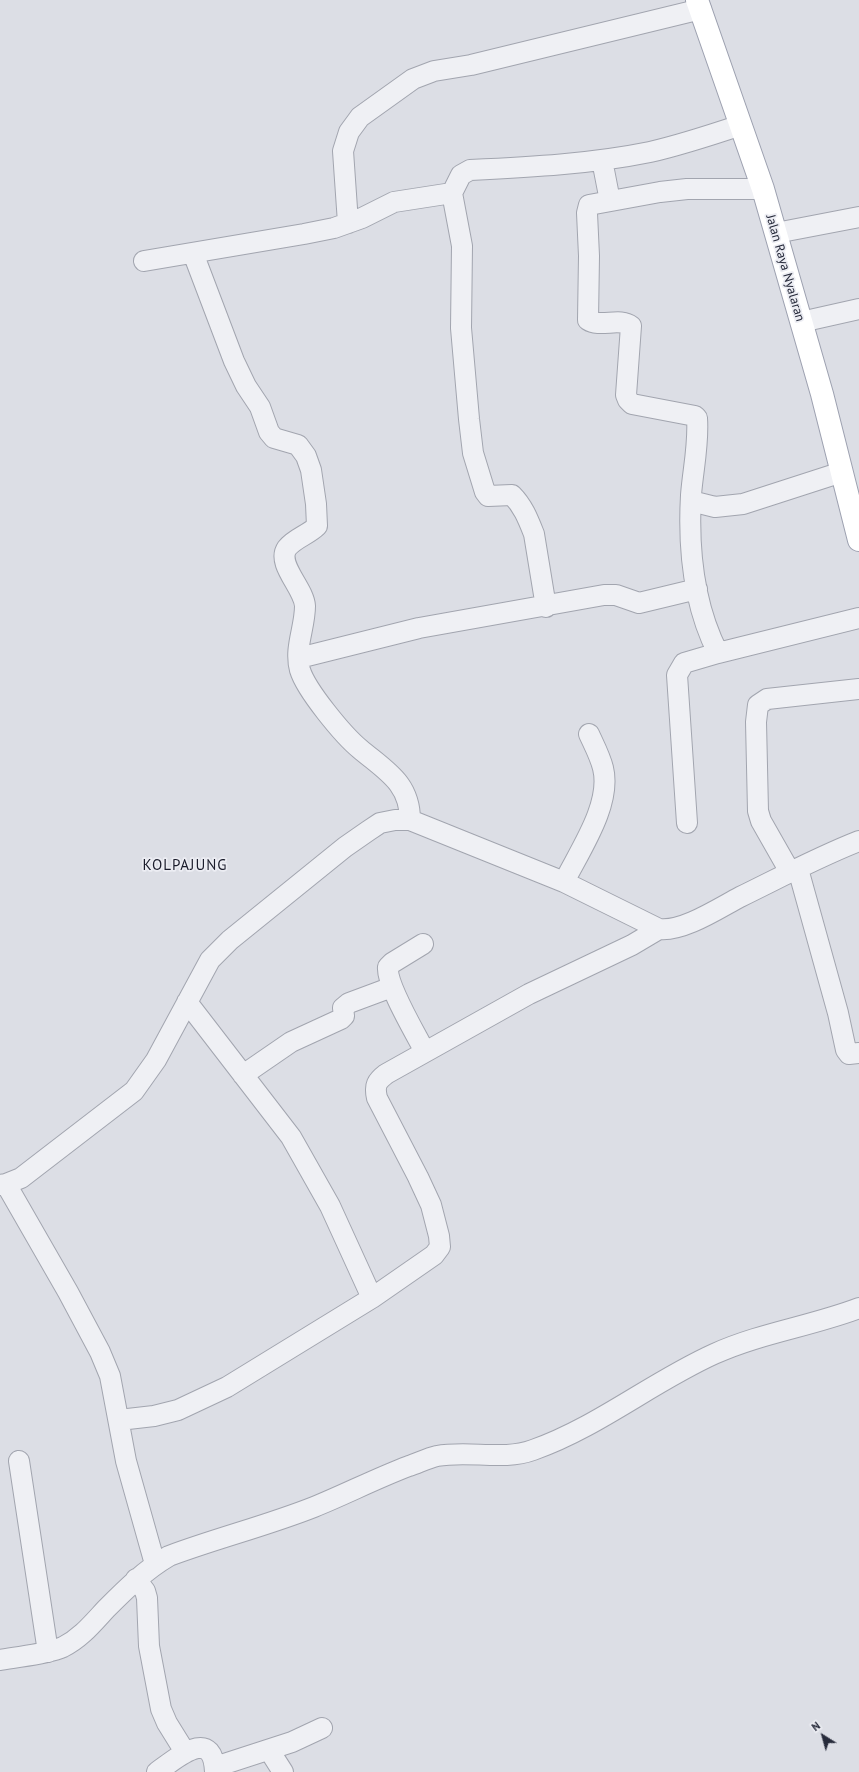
<!DOCTYPE html>
<style>
body{margin:0}
#map{position:relative;width:859px;height:1772px;overflow:hidden;background:#dcdee5;font-family:"PT Sans",sans-serif}
canvas{display:block}
.north{position:absolute;left:803px;top:1716px;width:40px;height:40px;-webkit-text-stroke:3px #ecedf3;paint-order:stroke;rotate:323deg;font-size:11px;font-weight:700;line-height:16px;text-align:center;color:#272b3b}
.north::after{content:'';display:block;margin:auto;width:14px;height:18px;background:#272b3b;clip-path:polygon(50% 0,100% 100%,50% 72%,0 100%)}
</style>
<div id="map">
<canvas width="859" height="1772"></canvas>
<div class="north">N</div>
</div>
<script>
const ctx = document.querySelector('canvas').getContext('2d');
ctx.lineJoin = 'round';
function trace(path, color, width, dash) { ctx.strokeStyle = color; ctx.lineWidth = width; ctx.lineCap = dash ? 'butt' : 'round'; ctx.setLineDash(dash || []); ctx.stroke(path); }
function drawText(font, color, halo, rows, align = 'center') {
  ctx.font = font + ' "PT Sans",sans-serif'; ctx.lineWidth = 3.5; ctx.setLineDash([]); ctx.textBaseline = 'middle'; ctx.strokeStyle = halo; ctx.fillStyle = color; for (const [text, x, y, turn = 0] of rows) {
    ctx.save(); ctx.translate(x, y); ctx.rotate((+turn || 0) * Math.PI / 180); ctx.textAlign = isNaN(turn) ? turn : align; if (halo) ctx.strokeText(text, 0, 0); ctx.fillText(text, 0, 0); ctx.restore();
  }
}
const minor = new Path2D(`
 M602 160 610 201
 M763 189H687L660 192 589 205 587 213 589 256 588 320C600 328 620 317 631 326L626 395 628 400 632 404 695 416 697 418C699 444 693 469 691 495 688 548 693 604 718 653L859 618
 M348 223 343 151 349 132 360 117 413 79 434 71 471 65 701 9
 M776 233 859 217
 M193 253 234 361 246 386 260 407 269 432 274 438 298 445 306 456 311 470 316 504 317 526C308 535 295 538 287 548 276 564 304 588 305 606 305 628 294 648 300 670 306 690 343 735 360 749 386 771 410 783 410 820
 M144 261 304 234 334 228 362 218 394 202 452 193
 M801 322 859 309
 M691 501 715 507 743 504 842 472
 M546 607 534 534C528 519 523 506 512 495L488 496 485 492 473 453 469 419 461 328 462 246 452 193 461 175 470 170C531 167 591 164 650 152 681 145 711 135 741 125
 M299 658 419 628 604 595H616L639 603 697 589
 M687 823 677 675 684 663 718 653
 M798 869 838 1013 846 1050 849 1054 859 1053
 M790 872 761 821 758 811 756 722 758 705 767 699 859 689
 M564 882C580 850 612 804 603 768 600 756 594 745 589 734
 M423 944 392 963 388 967C386 985 416 1034 425 1052
 M187 1002 291 1137 330 1206 372 1298
 M243 1075 291 1042 341 1019 344 1016 343 1008 349 1003 392 987
 M6 1184 68 1292 100 1352 110 1376 126 1461 155 1564
 M0 1185 6 1184 21 1178 134 1091 156 1060 210 960 230 940 345 847 368 831 380 823 395 820H410L564 882 659 929C683 932 719 908 740 897 779 878 818 857 859 841
 M119 1420 154 1416 178 1410 227 1387 372 1298 434 1255 440 1247 439 1236 431 1205 418 1177 377 1098C374 1085 377 1081 386 1074L529 994 632 945 659 929
 M19 1461 48 1652
 M136 1579 145 1591 147 1598 149 1646 161 1709 167 1723 185 1752
 M0 1660C20 1656 44 1655 63 1647 81 1638 93 1623 106 1609 126 1589 145 1570 169 1556 217 1538 266 1526 314 1507 346 1494 377 1478 409 1466 418 1463 428 1458 437 1456 469 1450 503 1461 533 1450 598 1427 652 1382 714 1354 760 1333 812 1326 859 1308
 M269 1750 283 1772
 M215 1767 292 1742 322 1728
 M157 1772C176 1759 213 1725 215 1772`);
const major = new Path2D(`
 M697 0 763 189 822 394 859 540`);
const streetNames = [
 ["Jalan Raya Nyalaran",785,268,74]
];
const quarterNames = [
 ["KOLPAJUNG",185,866]
];
trace(minor, '#a2a5af', 22);
trace(major, '#9da1b0', 24);
trace(minor, '#eff0f4', 20);
trace(major, '#fff', 22);
drawText('13px', '#272b3b', '#ecedf3', streetNames);
ctx.letterSpacing = '1px';
drawText('15px', '#1a1c2b', '#ecedf3', quarterNames);
ctx.letterSpacing = '0px';
</script>
